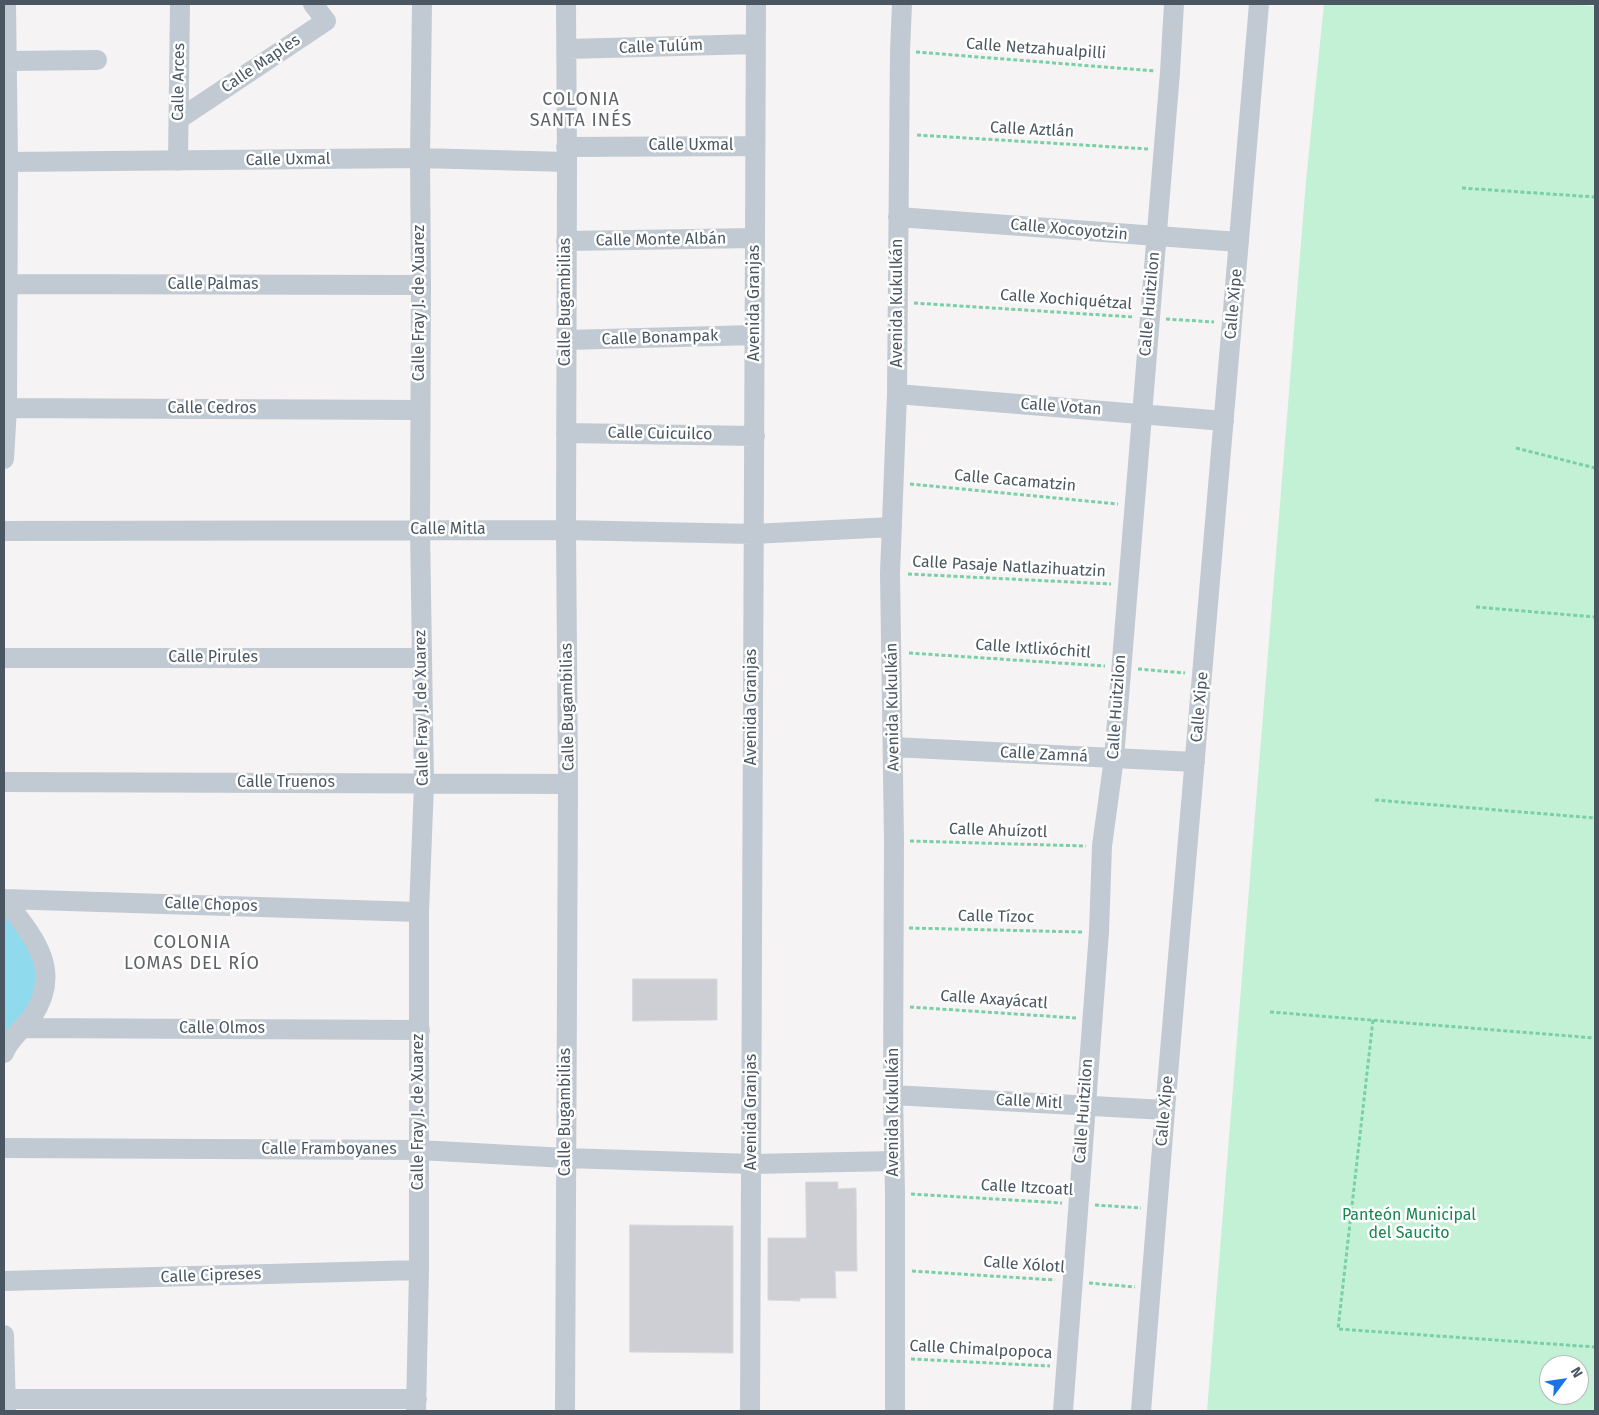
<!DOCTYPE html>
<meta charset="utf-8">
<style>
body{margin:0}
#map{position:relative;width:1599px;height:1415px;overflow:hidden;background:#f5f3f3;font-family:"Fira Sans",sans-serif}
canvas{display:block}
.frame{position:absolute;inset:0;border:5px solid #4a5661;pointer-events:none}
.north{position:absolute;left:1539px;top:1355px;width:50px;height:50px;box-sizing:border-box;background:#fff;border:1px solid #b7bbc0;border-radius:50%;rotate:59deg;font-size:14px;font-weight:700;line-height:20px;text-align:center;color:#4a5661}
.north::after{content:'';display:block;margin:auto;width:18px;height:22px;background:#1a73e8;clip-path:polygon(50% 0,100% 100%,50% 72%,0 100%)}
</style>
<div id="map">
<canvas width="1599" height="1415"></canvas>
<div class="frame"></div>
<div class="north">N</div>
</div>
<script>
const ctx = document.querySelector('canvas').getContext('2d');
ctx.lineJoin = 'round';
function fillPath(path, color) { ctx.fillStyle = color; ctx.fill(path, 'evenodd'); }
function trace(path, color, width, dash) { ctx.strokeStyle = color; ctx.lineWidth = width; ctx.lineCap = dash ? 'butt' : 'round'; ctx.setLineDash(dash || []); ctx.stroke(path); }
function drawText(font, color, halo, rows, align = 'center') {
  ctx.font = font + ' "Fira Sans",sans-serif'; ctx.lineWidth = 5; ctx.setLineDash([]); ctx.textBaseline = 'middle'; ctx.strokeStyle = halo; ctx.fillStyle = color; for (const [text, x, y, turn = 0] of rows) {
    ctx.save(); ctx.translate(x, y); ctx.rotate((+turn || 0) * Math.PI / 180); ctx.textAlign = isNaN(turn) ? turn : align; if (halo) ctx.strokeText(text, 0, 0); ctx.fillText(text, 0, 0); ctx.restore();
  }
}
const green = new Path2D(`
 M1324 4H1561L1595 6V1411H1207L1306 181ZM1549 1365H1579V1395H1549Z`);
const water = new Path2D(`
 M4 913 33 952 38 979 31 1005 4 1034Z`);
const building = new Path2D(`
 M633 979H717V1020L633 1021Z
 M806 1182H838V1189L856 1188 857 1271H835L836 1298H800V1301L768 1300V1238H806Z
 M630 1225 733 1226V1353L630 1352Z`);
const path = new Path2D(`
 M916 52 1155 71
 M917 135 1148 149
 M1462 188 1595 197
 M914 303 1134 317
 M1166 319 1214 322
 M1516 448 1595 468
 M910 484 1118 504
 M908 574 1111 584
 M1476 607 1595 617
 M909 653 1105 666
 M1138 669 1185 673
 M1375 800 1595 818
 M910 841 1086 846
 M909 928 1083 932
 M910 1007 1076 1018
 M1270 1012 1595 1038
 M1373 1020 1338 1329 1595 1347
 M911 1194 1062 1203
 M1095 1205 1141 1208
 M912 1271 1055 1280
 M1089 1283 1135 1287
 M911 1359 1050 1366`);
const minor = new Path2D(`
 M567 49 756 44
 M7 61 97 60
 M179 119 326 21 313 4
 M566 147 755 146
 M178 161 180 4
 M8 162 420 158 567 162
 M898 217 1239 242
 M566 241 755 238
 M4 284 421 285
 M566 340 754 335
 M897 394 1224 421
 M4 408 420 410
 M566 433 755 436
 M4 459 7 408 8 162 6 4
 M4 531 566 530 753 534 892 527
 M4 658H422
 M893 747 1195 762
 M4 782 568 784
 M4 899 419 912
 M4 899C33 936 64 970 32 1017 23 1029 9 1039 4 1053
 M24 1028 420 1030
 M893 1095 1165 1110
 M4 1148 419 1150 566 1158 752 1164 894 1161
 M4 1281 419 1270
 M4 1335 6 1411
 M4 1399H417
 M416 1411 419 1270V912L424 784 420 530 421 285 420 158 422 4
 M565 1411 568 784 566 530 567 162 566 4
 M750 1411 756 4
 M895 1411V1193L893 1095 894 841 890 573 897 394 900 51 902 4
 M1063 1411 1099 932 1102 846 1114 758 1170 72 1174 4
 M1141 1411 1165 1110 1259 4`);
const streetNames = [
 ["Calle Tulúm",661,47,-2],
 ["Calle Netzahualpilli",1036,49,4],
 ["Calle Maples",261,64,-34],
 ["Calle Arces",179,82,-89],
 ["Calle Aztlán",1032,130,3],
 ["Calle Uxmal",691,146],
 ["Calle Uxmal",288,160,-1],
 ["Calle Xocoyotzin",1069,230,5],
 ["Calle Monte Albán",661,240,-1],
 ["Calle Palmas",213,285],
 ["Calle Xochiquétzal",1066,300,4],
 ["Calle Bugambilias",566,302,-90],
 ["Calle Fray J. de Xuarez",420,303,-90],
 ["Avenida Granjas",755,303,-90],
 ["Avenida Kukulkán",898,303,-90],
 ["Calle Huitzilon",1150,304,-85],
 ["Calle Xipe",1234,304,-85],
 ["Calle Bonampak",660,338,-2],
 ["Calle Votan",1061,407,4],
 ["Calle Cedros",212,409],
 ["Calle Cuicuilco",660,434,1],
 ["Calle Cacamatzin",1015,481,5],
 ["Calle Mitla",448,530],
 ["Calle Pasaje Natlazihuatzin",1009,567,3],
 ["Calle Ixtlixóchitl",1033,649,4],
 ["Calle Pirules",213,658],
 ["Calle Bugambilias",568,707,-91],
 ["Avenida Granjas",752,707,-90],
 ["Avenida Kukulkán",893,707,-91],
 ["Calle Huitzilon",1117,707,-86],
 ["Calle Xipe",1200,707,-85],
 ["Calle Fray J. de Xuarez",422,708,-91],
 ["Calle Zamná",1044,755,3],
 ["Calle Truenos",286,783],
 ["Calle Ahuízotl",998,831,2],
 ["Calle Chopos",211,905,2],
 ["Calle Tízoc",996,917,1],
 ["Calle Axayácatl",994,1000,4],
 ["Calle Olmos",222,1029],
 ["Calle Mitl",1029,1102,3],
 ["Calle Huitzilon",1084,1111,-86],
 ["Calle Xipe",1165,1111,-85],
 ["Calle Fray J. de Xuarez",419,1112,-90],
 ["Calle Bugambilias",566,1112,-90],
 ["Avenida Granjas",752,1112,-90],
 ["Avenida Kukulkán",894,1112,-90],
 ["Calle Framboyanes",329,1150],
 ["Calle Itzcoatl",1027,1188,3],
 ["Calle Xólotl",1024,1265,4],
 ["Calle Cipreses",211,1276,-2],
 ["Calle Chimalpopoca",981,1350,3]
];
const parkNames = [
 ["Panteón Municipal",1409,1216],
 ["del Saucito",1409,1234]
];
const neighbourhoodNames = [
 ["COLONIA",581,100],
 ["SANTA INÉS",581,121],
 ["COLONIA",192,943],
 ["LOMAS DEL RÍO",192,964]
];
fillPath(green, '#c3f1d5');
fillPath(water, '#90daee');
fillPath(building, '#cdcfd5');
trace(building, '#d7d9de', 1);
trace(path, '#7ad0a6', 3, [4, 2.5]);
trace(minor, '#c1cad2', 20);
drawText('16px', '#4a5661', '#fff', streetNames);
drawText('16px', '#17864f', '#fff', parkNames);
ctx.letterSpacing = '1px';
drawText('18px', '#5f6368', '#fff', neighbourhoodNames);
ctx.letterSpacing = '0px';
</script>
